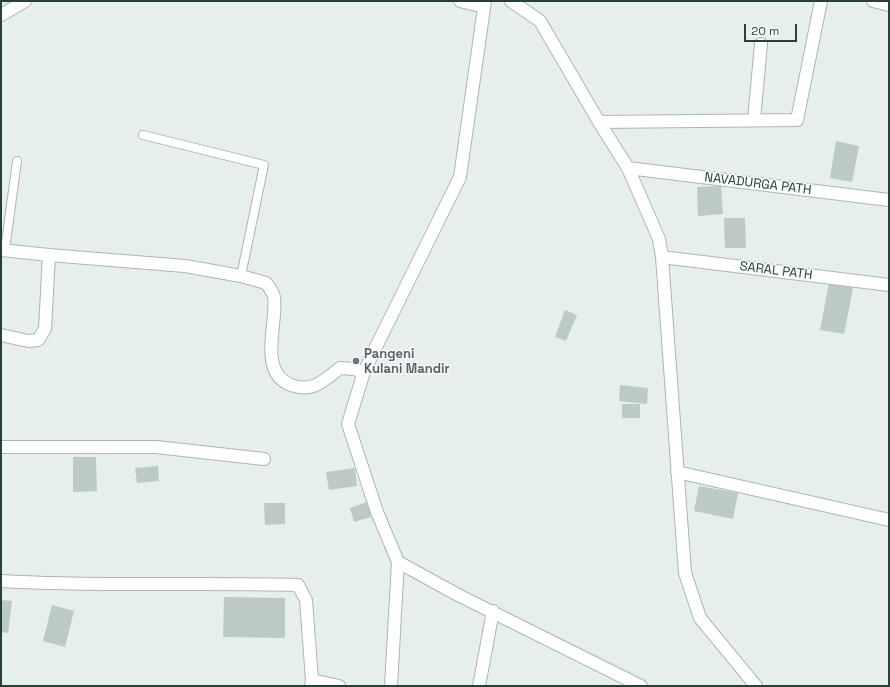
<!DOCTYPE html>
<style>
body{margin:0}
#map{position:relative;width:890px;height:687px;overflow:hidden;background:#e6efeb;font-family:"Space Grotesk",sans-serif}
canvas{display:block}
.frame{position:absolute;inset:0;border:2px solid #24423a;pointer-events:none}
.scale{position:absolute;left:744px;top:24px;width:53px;height:18px;box-sizing:border-box;border:2px solid #24423a;border-top:0;padding-left:5px;font-size:12px;line-height:14px;white-space:nowrap;color:#24423a;-webkit-text-stroke:3px #f7fbf9;paint-order:stroke}
</style>
<div id="map">
<canvas width="890" height="687"></canvas>
<div class="frame"></div>
<div class="scale">20 m</div>
</div>
<script>
const ctx = document.querySelector('canvas').getContext('2d');
ctx.lineJoin = 'round';
function fillPath(path, color) { ctx.fillStyle = color; ctx.fill(path, 'evenodd'); }
function trace(path, color, width, dash) { ctx.strokeStyle = color; ctx.lineWidth = width; ctx.lineCap = dash ? 'butt' : 'round'; ctx.setLineDash(dash || []); ctx.stroke(path); }
function drawText(font, color, halo, rows, align = 'center') {
  ctx.font = font + ' "Space Grotesk",sans-serif'; ctx.lineWidth = 3; ctx.setLineDash([]); ctx.textBaseline = 'middle'; ctx.strokeStyle = halo; ctx.fillStyle = color; for (const [text, x, y, turn = 0] of rows) {
    ctx.save(); ctx.translate(x, y); ctx.rotate((+turn || 0) * Math.PI / 180); ctx.textAlign = isNaN(turn) ? turn : align; if (halo) ctx.strokeText(text, 0, 0); ctx.fillText(text, 0, 0); ctx.restore();
  }
}
const building = new Path2D(`
 M836 141 859 146 852 182 830 178Z
 M721 186 723 214 698 216 697 187Z
 M724 218H745L746 248H725Z
 M829 283 853 288 844 334 820 330Z
 M565 310 577 315 566 341 555 337Z
 M620 385 648 388 647 404 619 401Z
 M622 404H640V418H622Z
 M73 457H96L97 491 73 492Z
 M158 466 159 481 137 483 135 468Z
 M355 468 357 486 329 490 326 472Z
 M699 486 738 493 733 519 694 511Z
 M367 502 371 517 354 522 350 508Z
 M264 503H285V524L265 525Z
 M224 597 285 598V638L223 637Z
 M1 600 12 601 8 633 1 632Z
 M52 605 74 611 65 647 43 641Z`);
const service = new Path2D(`
 M143 135 264 165 241 276
 M5 250 17 161`);
const minor = new Path2D(`
 M460 1 484 7
 M511 1 540 21 599 122 628 168 659 239 662 257 685 573 700 618 756 686
 M873 1 889 5
 M1 15 25 1
 M754 120 761 44
 M599 122 797 120 821 1
 M628 168 889 200
 M1 250 49 255 185 266 241 276 266 283C269 287 273 292 274 297 278 323 257 372 291 385 313 393 323 381 340 368L356 369 363 375
 M662 257 889 285
 M1 335 28 341 38 340 45 329 49 255
 M1 447H156L264 459
 M677 472 889 520
 M398 562 377 512 348 424 363 375 370 359 460 177 485 1
 M1 581C100 587 199 582 298 585L306 600 312 680 311 686
 M312 680 339 686
 M391 686 398 562 458 595 641 686
 M479 686 493 611`);
const markers = [
 [356,361,4,"#6b7280"]
];
const streetNames = [
 ["NAVADURGA PATH",758,184,7],
 ["SARAL PATH",776,271,7]
];
const worshipNames = [
 ["Pangeni",364,354],
 ["Kulani Mandir",364,369]
];
fillPath(building, '#bbcac4');
trace(service, '#a8b8b2', 10);
trace(minor, '#a8b8b2', 14);
trace(service, '#fff', 8);
trace(minor, '#fff', 12);
for (const [x, y, r, color] of markers) { const dot = new Path2D(); dot.arc(x, y, r, 0, 2 * Math.PI); ctx.fillStyle = color; ctx.fill(dot); trace(dot, '#f7fbf9', 1.5); }
drawText('13px', '#24423a', '#f7fbf9', streetNames);
drawText('bold 13px', '#5b616d', '#f7fbf9', worshipNames, 'left');
</script>
